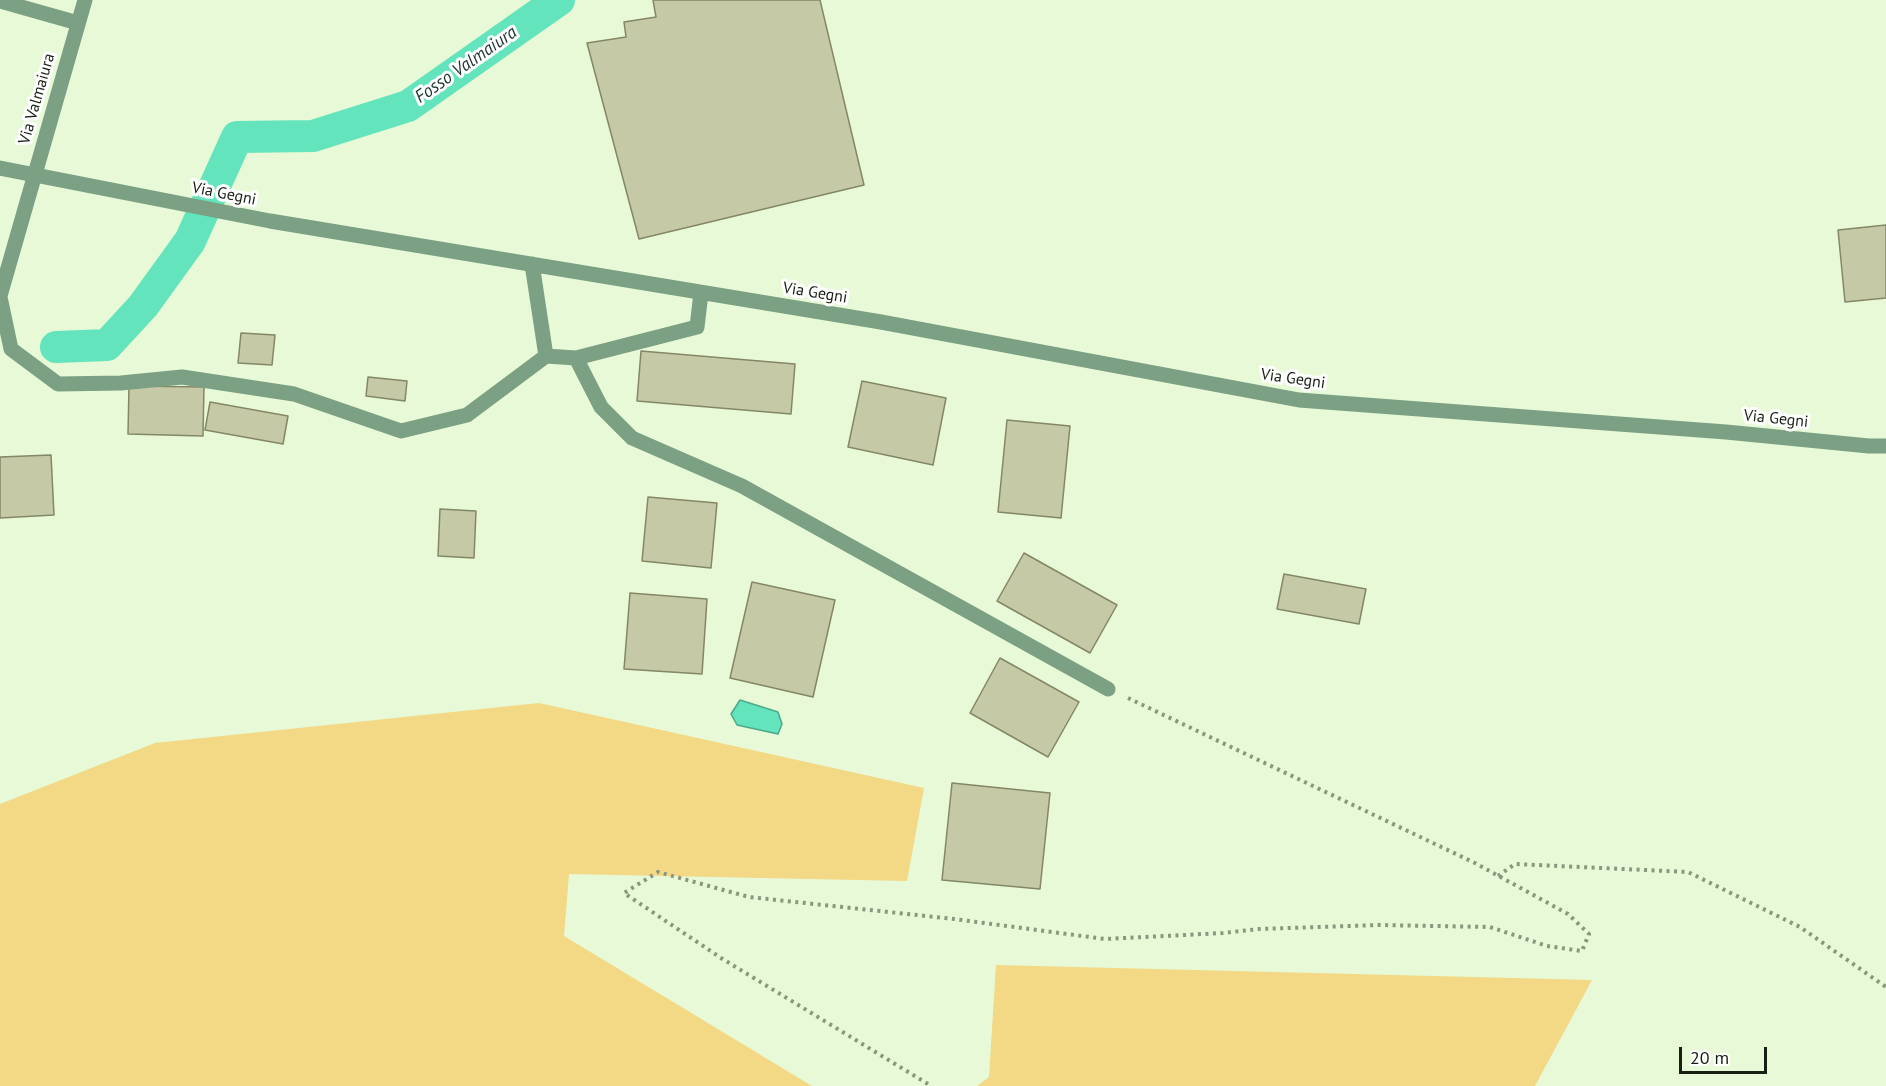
<!DOCTYPE html>
<style>
body{margin:0}
#map{position:relative;width:1886px;height:1086px;overflow:hidden;background:#e7f9d7;font-family:"PT Sans",sans-serif}
canvas{display:block}
.scale{position:absolute;left:1679px;top:1047px;width:88px;height:27px;box-sizing:border-box;border:3px solid #181f13;border-top:0;padding-left:8px;font-size:18px;line-height:21px;white-space:nowrap;color:#181f13;-webkit-text-stroke:4px #fff;paint-order:stroke}
</style>
<div id="map">
<canvas width="1886" height="1086"></canvas>
<div class="scale">20 m</div>
</div>
<script>
const ctx = document.querySelector('canvas').getContext('2d');
ctx.lineJoin = 'round';
function fillPath(path, color) { ctx.fillStyle = color; ctx.fill(path, 'evenodd'); }
function trace(path, color, width, dash) { ctx.strokeStyle = color; ctx.lineWidth = width; ctx.lineCap = dash ? 'butt' : 'round'; ctx.setLineDash(dash || []); ctx.stroke(path); }
function drawText(font, color, halo, rows, align = 'center') {
  ctx.font = font + ' "PT Sans",sans-serif'; ctx.lineWidth = 6; ctx.setLineDash([]); ctx.textBaseline = 'middle'; ctx.strokeStyle = halo; ctx.fillStyle = color; for (const [text, x, y, turn = 0] of rows) {
    ctx.save(); ctx.translate(x, y); ctx.rotate((+turn || 0) * Math.PI / 180); ctx.textAlign = isNaN(turn) ? turn : align; if (halo) ctx.strokeText(text, 0, 0); ctx.fillText(text, 0, 0); ctx.restore();
  }
}
const green = new Path2D(`
 M539 703 924 788 907 881 569 874 564 936 812 1086H0V804L155 743Z
 M996 965 1592 980 1535 1086H977L989 1077Z`);
const water = new Path2D(`
 M740 700 778 712 782 724 778 734 737 725 731 714Z`);
const canal = new Path2D(`
 M56 347 107 345 143 306 190 241 237 137 313 136 408 106 559 0`);
const building = new Path2D(`
 M653 0H820L864 185 639 239 587 43 626 37 624 22 656 17Z
 M1886 225V298L1845 302 1838 230Z
 M241 333 275 335 272 365 238 363Z
 M641 351 795 364 791 414 637 401Z
 M368 377 407 381 405 401 366 396Z
 M862 381 946 398 933 465 848 447Z
 M129 386 204 387 203 436 128 434Z
 M210 402 288 416 283 444 205 430Z
 M1007 420 1070 426 1061 518 998 512Z
 M51 455 54 515 0 518V457Z
 M648 497 717 503 711 568 642 561Z
 M440 509 476 511 474 558 438 556Z
 M1024 553 1117 605 1090 653 997 601Z
 M1284 574 1366 589 1359 624 1277 609Z
 M752 582 835 600 813 697 730 678Z
 M630 593 707 599 702 674 624 669Z
 M1000 658 1079 702 1048 757 970 713Z
 M952 783 1050 793 1040 889 942 880Z`);
const path = new Path2D(`
 M1498 876 1515 864 1688 872 1800 927 1886 987
 M928 1084 721 958 624 893 658 872 749 897 954 919 1105 939 1223 933 1259 929 1379 925 1490 927 1547 946 1582 951 1589 934 1568 914 1475 863 1128 698`);
const service = new Path2D(`
 M0 1 78 23`);
const minor = new Path2D(`
 M0 168 270 221 881 322 1299 400 1726 432 1869 446H1886
 M0 296 85 0
 M0 297 11 349 58 384 121 383 182 377 294 394 401 431 467 415 546 356 532 264
 M546 356 576 358 697 327 701 293
 M576 358 601 407 632 438 742 486 1108 689`);
const streetNames = [
 ["Via Valmaiura",37,99,-74],
 ["Via Gegni",224,194,11],
 ["Via Gegni",815,293,9],
 ["Via Gegni",1293,379,8],
 ["Via Gegni",1776,419,6]
];
const waterNames = [
 ["Fosso Valmaiura",466,65,-35]
];
fillPath(green, '#f3d886');
fillPath(water, '#63e4bc');
trace(water, '#4ca989', 1.5);
trace(canal, '#63e4bc', 32);
fillPath(building, '#c6c9a5');
trace(building, '#848765', 1.5);
trace(path, '#8a977f', 4, [3, 4.5]);
trace(service, '#7ca083', 15);
trace(minor, '#7ca083', 15);
drawText('16px', '#181f13', '#fff', streetNames);
drawText('italic 18px', '#1e342c', '#fff', waterNames);
</script>
